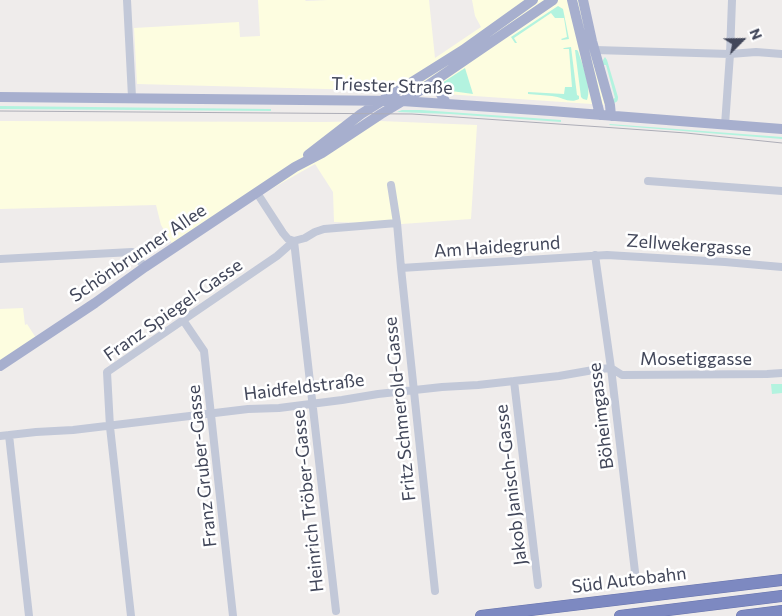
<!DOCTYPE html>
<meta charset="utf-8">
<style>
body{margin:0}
#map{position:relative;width:782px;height:616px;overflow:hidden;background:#efeceb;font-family:Commissioner,sans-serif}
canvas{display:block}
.north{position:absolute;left:717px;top:15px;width:50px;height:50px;-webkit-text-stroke:4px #fff;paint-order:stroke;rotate:67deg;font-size:14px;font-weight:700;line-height:20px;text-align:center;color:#42475a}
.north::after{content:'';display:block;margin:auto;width:18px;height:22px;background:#42475a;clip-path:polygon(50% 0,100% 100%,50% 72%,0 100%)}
</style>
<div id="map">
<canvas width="782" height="616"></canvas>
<div class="north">N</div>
</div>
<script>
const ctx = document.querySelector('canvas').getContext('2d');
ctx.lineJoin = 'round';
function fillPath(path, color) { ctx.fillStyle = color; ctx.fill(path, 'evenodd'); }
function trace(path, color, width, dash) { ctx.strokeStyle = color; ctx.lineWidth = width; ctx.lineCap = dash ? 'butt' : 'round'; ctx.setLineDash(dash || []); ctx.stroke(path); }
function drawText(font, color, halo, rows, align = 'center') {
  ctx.font = font + ' Commissioner,sans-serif'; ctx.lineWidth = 5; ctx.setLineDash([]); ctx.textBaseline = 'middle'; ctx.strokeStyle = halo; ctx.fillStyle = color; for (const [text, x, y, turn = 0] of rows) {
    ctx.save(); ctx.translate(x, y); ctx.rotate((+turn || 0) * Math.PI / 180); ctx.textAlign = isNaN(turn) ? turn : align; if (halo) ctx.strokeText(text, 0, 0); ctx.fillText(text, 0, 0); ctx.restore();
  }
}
const commercial = new Path2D(`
 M258 0H305L306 1 328 0H429L435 58 481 27 475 16 472 0H587L606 105 401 91 137 84 134 28 239 22 240 37 260 36Z
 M0 121 324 122 380 121 477 125 471 219 402 224 334 222 333 192 315 164 173 245 161 225 156 205 0 209Z
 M23 308 25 325 27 324 38 341 0 367V309Z`);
const green = new Path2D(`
 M558 6 563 9 569 39 562 40 561 39 567 37 564 18H555L551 13 514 38 517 43H515L511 37Z
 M571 47 577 95 579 96V99C570 104 562 97 552 96 544 95 536 95 528 94V92L564 94 565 87H572L569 49H563L564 48Z
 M575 50H577L578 51C582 64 592 87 587 100L583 99 581 97Z
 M605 57 607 60 618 97C618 101 617 102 614 103L613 99 615 98 606 65H603V60Z
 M465 68 473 94 444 90 442 83Z
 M0 106 271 109V111L0 109Z
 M402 110H421L561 120V122L450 114 397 112Z
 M610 124 782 137V139L609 125Z
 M771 384H782V393L772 394Z`);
const minor = new Path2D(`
 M127 0 132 97
 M595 50 730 54 756 52 782 54
 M725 125 730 54 732 0
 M648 181 782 191
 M391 185 397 223 401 268 435 591
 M257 193 283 233 288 239 294 241
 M294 241 336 611
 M595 255 611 368 635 572
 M0 259 132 252 145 267
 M401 268 607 255 725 262 782 267
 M183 320 204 351 233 616
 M514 381 538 585
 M9 435 29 616
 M0 436 36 432 73 430 248 409 279 408 342 400 378 394 442 387 478 385 559 376 599 369 611 368 622 375 767 374 782 373
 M131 616 110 427 107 372 277 256 294 241 305 238 315 232 324 229 397 223`);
const major = new Path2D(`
 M572 0 600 115
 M583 0 592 41 610 105 611 116
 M439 78 437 87 446 103
 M0 97 402 101 551 111 782 129
 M308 155 361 114 463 50 533 0
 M0 366 95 303 145 267 295 167 322 153 381 114 421 90 553 0`);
const highway = new Path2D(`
 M481 616 782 580
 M620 616 782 596
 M742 616 782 611`);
const tram = new Path2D(`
 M0 111 412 114 602 127 686 133 782 143`);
const streetNames = [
 ["Triester Straße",392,86,2],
 ["Zellwekergasse",689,245,4],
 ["Am Haidegrund",497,247,-4],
 ["Schönbrunner Allee",138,253,-34],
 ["Franz Spiegel-Gasse",173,310,-35],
 ["Mosetiggasse",696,359],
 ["Haidfeldstraße",304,387,-7],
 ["Fritz Schmerold-Gasse",400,409,-96],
 ["Böheimgasse",601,416,-97],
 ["Franz Gruber-Gasse",202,466,-96],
 ["Jakob Janisch-Gasse",511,485,-97],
 ["Heinrich Tröber-Gasse",308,501,-96],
 ["Süd Autobahn",629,580,-7]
];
fillPath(commercial, '#fdfde0');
fillPath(green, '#b3f3df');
trace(highway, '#6874ac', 12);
trace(minor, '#c2c8d8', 8);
trace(major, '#a7afce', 10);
trace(highway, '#7d89c1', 11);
trace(tram, '#adadb7', 1);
drawText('18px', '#42475a', '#fff', streetNames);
</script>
